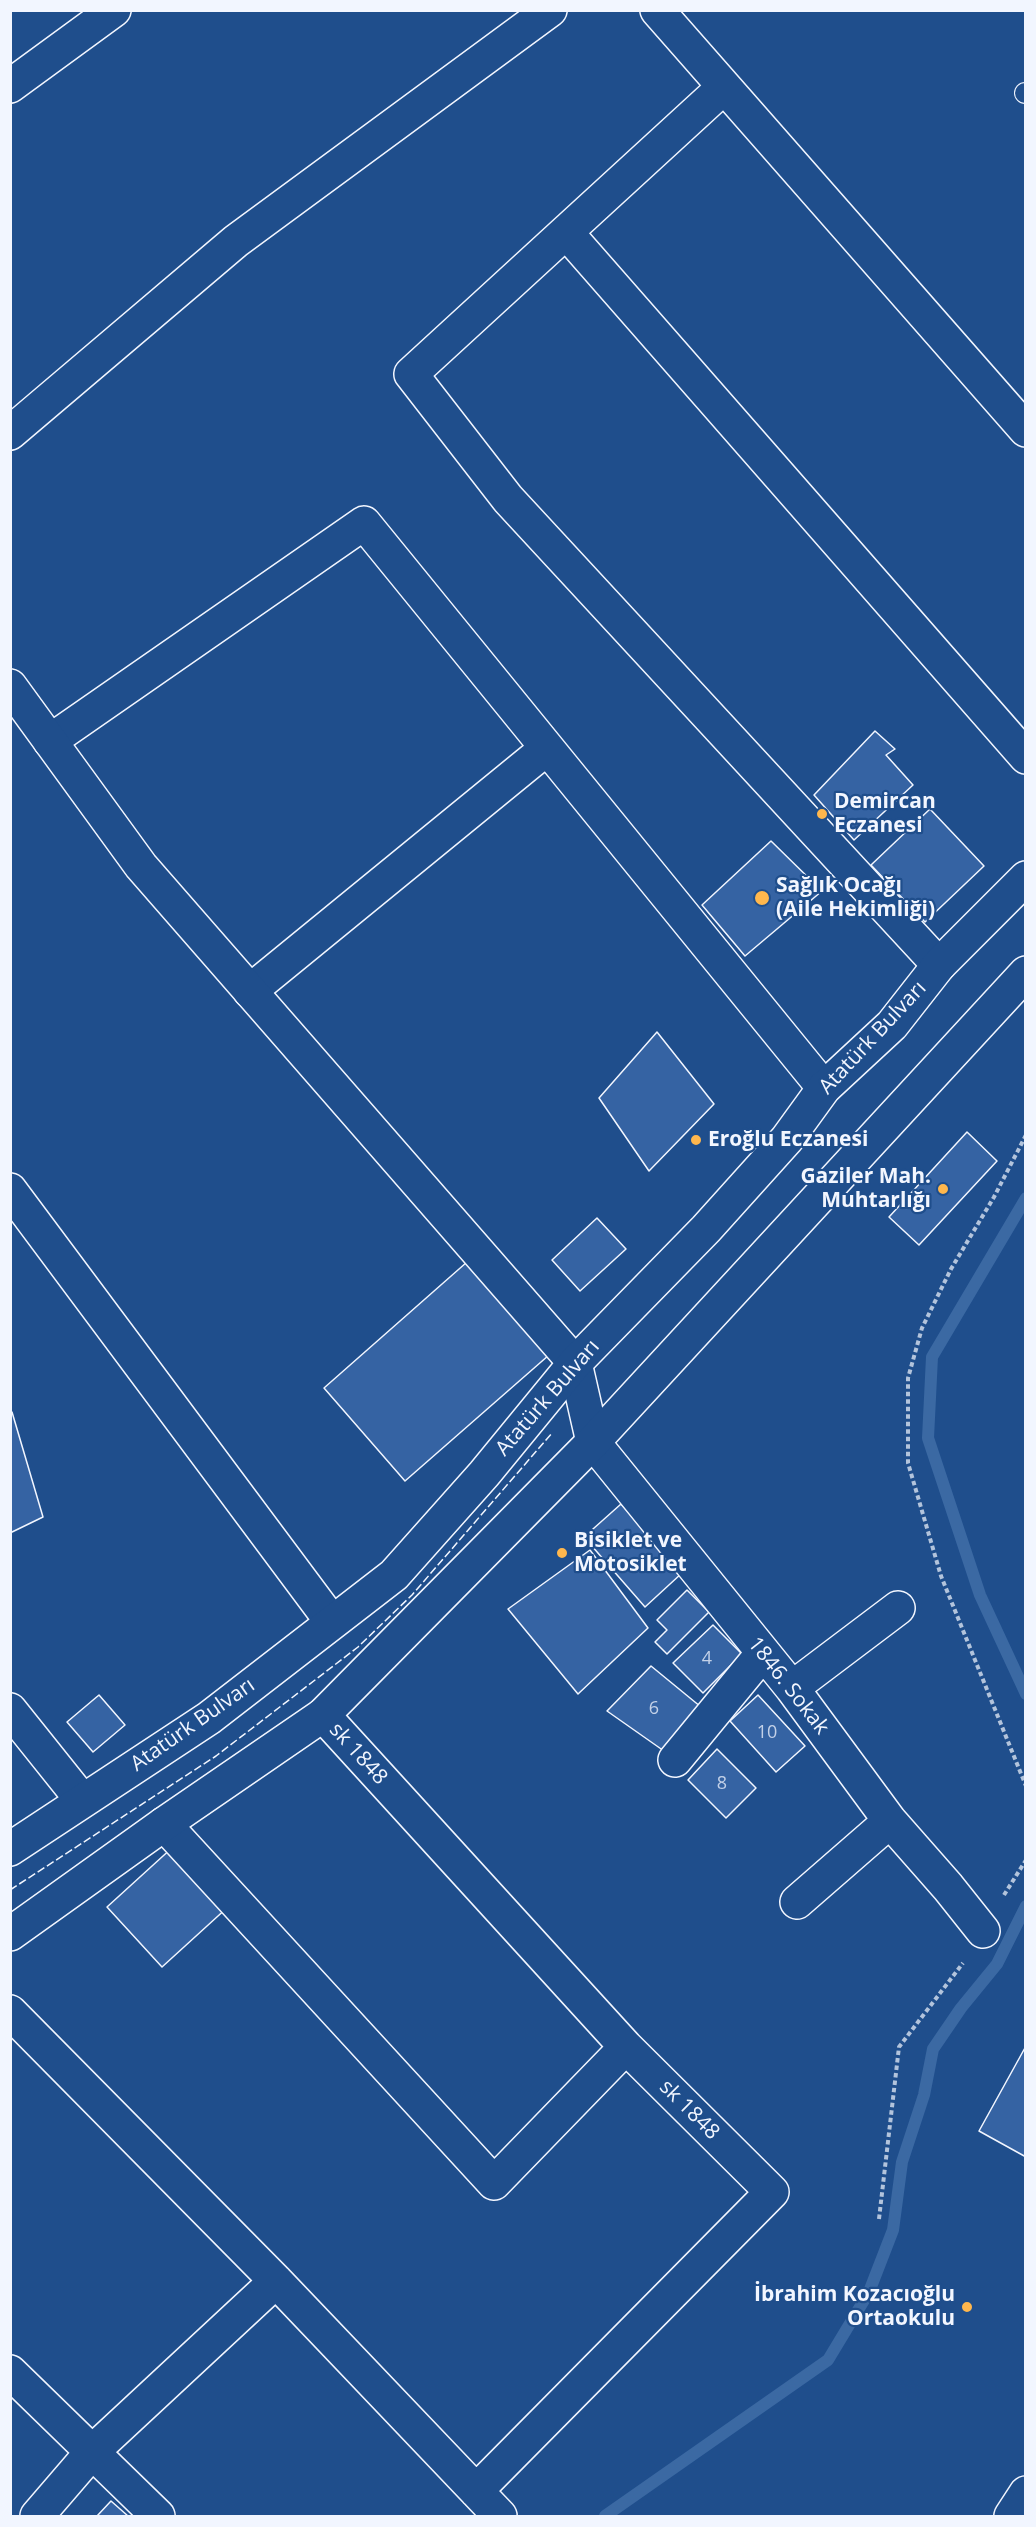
<!DOCTYPE html>
<meta charset="utf-8">
<style>
body{margin:0}
#map{position:relative;width:1036px;height:2527px;overflow:hidden;background:#1f4e8c;font-family:"Open Sans",sans-serif}
canvas{display:block}
.frame{position:absolute;inset:0;border:12px solid #f2f6ff;pointer-events:none}
</style>
<div id="map">
<canvas width="1036" height="2527"></canvas>
<div class="frame"></div>
</div>
<script>
const ctx = document.querySelector('canvas').getContext('2d');
ctx.lineJoin = 'round';
function trace(path, color, width, dash) { ctx.strokeStyle = color; ctx.lineWidth = width; ctx.lineCap = dash ? 'butt' : 'round'; ctx.setLineDash(dash || []); ctx.stroke(path); }
function fillPath(path, color) { ctx.fillStyle = color; ctx.fill(path, 'evenodd'); }
function drawText(font, color, halo, rows, align = 'center') {
  ctx.font = font + ' "Open Sans",sans-serif'; ctx.lineWidth = 4.5; ctx.setLineDash([]); ctx.textBaseline = 'middle'; ctx.strokeStyle = halo; ctx.fillStyle = color; for (const [text, x, y, turn = 0] of rows) {
    ctx.save(); ctx.translate(x, y); ctx.rotate((+turn || 0) * Math.PI / 180); ctx.textAlign = isNaN(turn) ? turn : align; if (halo) ctx.strokeText(text, 0, 0); ctx.fillText(text, 0, 0); ctx.restore();
  }
}
const stream = new Path2D(`
 M1026 1198 932 1357 928 1438 980 1595 1026 1694
 M605 2516 828 2360 869 2292 893 2230 902 2162 924 2095 933 2049 961 2008 997 1964 1026 1906`);
const building = new Path2D(`
 M875 731 895 749 886 755 913 785 854 840 814 795Z
 M930 809 984 866 925 922 871 865Z
 M771 841 822 891 745 956 702 905Z
 M657 1032 714 1104 649 1171 599 1098Z
 M967 1132 997 1161 919 1245 889 1217Z
 M597 1218 626 1249 580 1291 552 1260Z
 M467 1262 549 1355 405 1481 324 1388Z
 M12 1412 43 1517 10 1533V1413Z
 M621 1504 682 1573 645 1607 584 1537Z
 M590 1550 648 1628 578 1694 508 1609Z
 M687 1590 709 1612 667 1654 655 1642 667 1630 657 1620Z
 M713 1625 742 1654 703 1693 673 1663Z
 M651 1666 701 1707 664 1751 607 1711Z
 M99 1695 125 1725 93 1752 67 1722Z
 M758 1695 805 1746 776 1772 730 1721Z
 M717 1749 756 1788 726 1818 688 1780Z
 M174 1846 229 1906 162 1967 107 1907Z
 M1026 2046V2157L979 2131Z
 M111 2501 128 2516H97Z`);
const path = new Path2D(`
 M1026 1135 994 1197 951 1269 922 1328 908 1378V1463L941 1576 1026 1786
 M1004 1895 1026 1860
 M879 2219 899 2047 963 1963`);
const service = new Path2D(`
 M1025 93H1026`);
const minor = new Path2D(`
 M657 10 1026 430
 M10 86 114 10
 M724 87 411 374 508 499 939 965
 M566 232 1026 757
 M10 433 236 241 550 10
 M50 741 364 523 824 1088
 M250 991 546 749
 M10 1190 332 1622
 M593 1442 792 1688 890 1821 948 1887 983 1931
 M792 1688 898 1608
 M10 1710 82 1800
 M323 1715 626 2047 772 2192 476 2491
 M675 1760 763 1653
 M164 1824 494 2183 626 2047
 M797 1902 890 1821
 M10 2012 276 2281 500 2516
 M10 2372 158 2516
 M37 2516 92 2452 276 2281
 M1011 2516 1026 2493`);
const tertiary = new Path2D(`
 M10 686 141 866 575 1363 593 1442`);
const secondary = new Path2D(`
 M10 1849 209 1718 394 1575 484 1474 575 1363 706 1229 787 1139 824 1088 892 1025 939 965 1026 878
 M10 1934 164 1824 323 1715 593 1442 1026 973`);
const fence = new Path2D(`
 M10 1890 216 1756 358 1647 412 1595 552 1433`);
const markers = [
 [822,814,6,"#ffb74d"],
 [762,898,8,"#ffb74d"],
 [696,1140,6,"#ffb74d"],
 [943,1189,6,"#ffb74d"],
 [562,1553,6,"#ffb74d"],
 [967,2307,6,"#ffb74d"]
];
const numberNames = [
 ["4",707,1659],
 ["6",654,1709],
 ["10",767,1733],
 ["8",722,1784]
];
const poiNames = [
 ["Demircan",834,802],
 ["Eczanesi",834,826],
 ["Sağlık Ocağı",776,886],
 ["(Aile Hekimliği)",776,910],
 ["Eroğlu Eczanesi",708,1140],
 ["Gaziler Mah.",931,1177,"right"],
 ["Muhtarlığı",931,1201,"right"],
 ["Bisiklet ve",574,1541],
 ["Motosiklet",574,1565],
 ["İbrahim Kozacıoğlu",955,2295,"right"],
 ["Ortaokulu",955,2319,"right"]
];
const streetNames = [
 ["Atatürk Bulvarı",873,1038,-47],
 ["Atatürk Bulvarı",548,1398,-49],
 ["1846. Sokak",788,1686,52],
 ["Atatürk Bulvarı",193,1725,-35],
 ["sk 1848",358,1754,48],
 ["sk 1848",689,2110,45]
];
trace(stream, '#3b69a3', 12);
fillPath(building, '#3563a3');
trace(building, '#f2f6ff', 1.5);
trace(service, '#f2f6ff', 22);
trace(minor, '#f2f6ff', 36);
trace(tertiary, '#f2f6ff', 36);
trace(secondary, '#f2f6ff', 36);
trace(path, '#b3c4dc', 4, [4.5, 3]);
trace(service, '#1f4e8c', 20);
trace(minor, '#1f4e8c', 33);
trace(tertiary, '#1f4e8c', 33);
trace(secondary, '#1f4e8c', 33);
trace(fence, '#f2f6ff', 1.5, [8, 3]);
for (const [x, y, r, color] of markers) { const dot = new Path2D(); dot.arc(x, y, r, 0, 2 * Math.PI); ctx.fillStyle = color; ctx.fill(dot); trace(dot, '#1f4e8c', 2); }
drawText('18px', '#c3d1e8', null, numberNames);
drawText('bold 21px', '#f2f6ff', '#1f4e8c', poiNames, 'left');
drawText('21px', '#f2f6ff', '#1f4e8c', streetNames);
</script>
